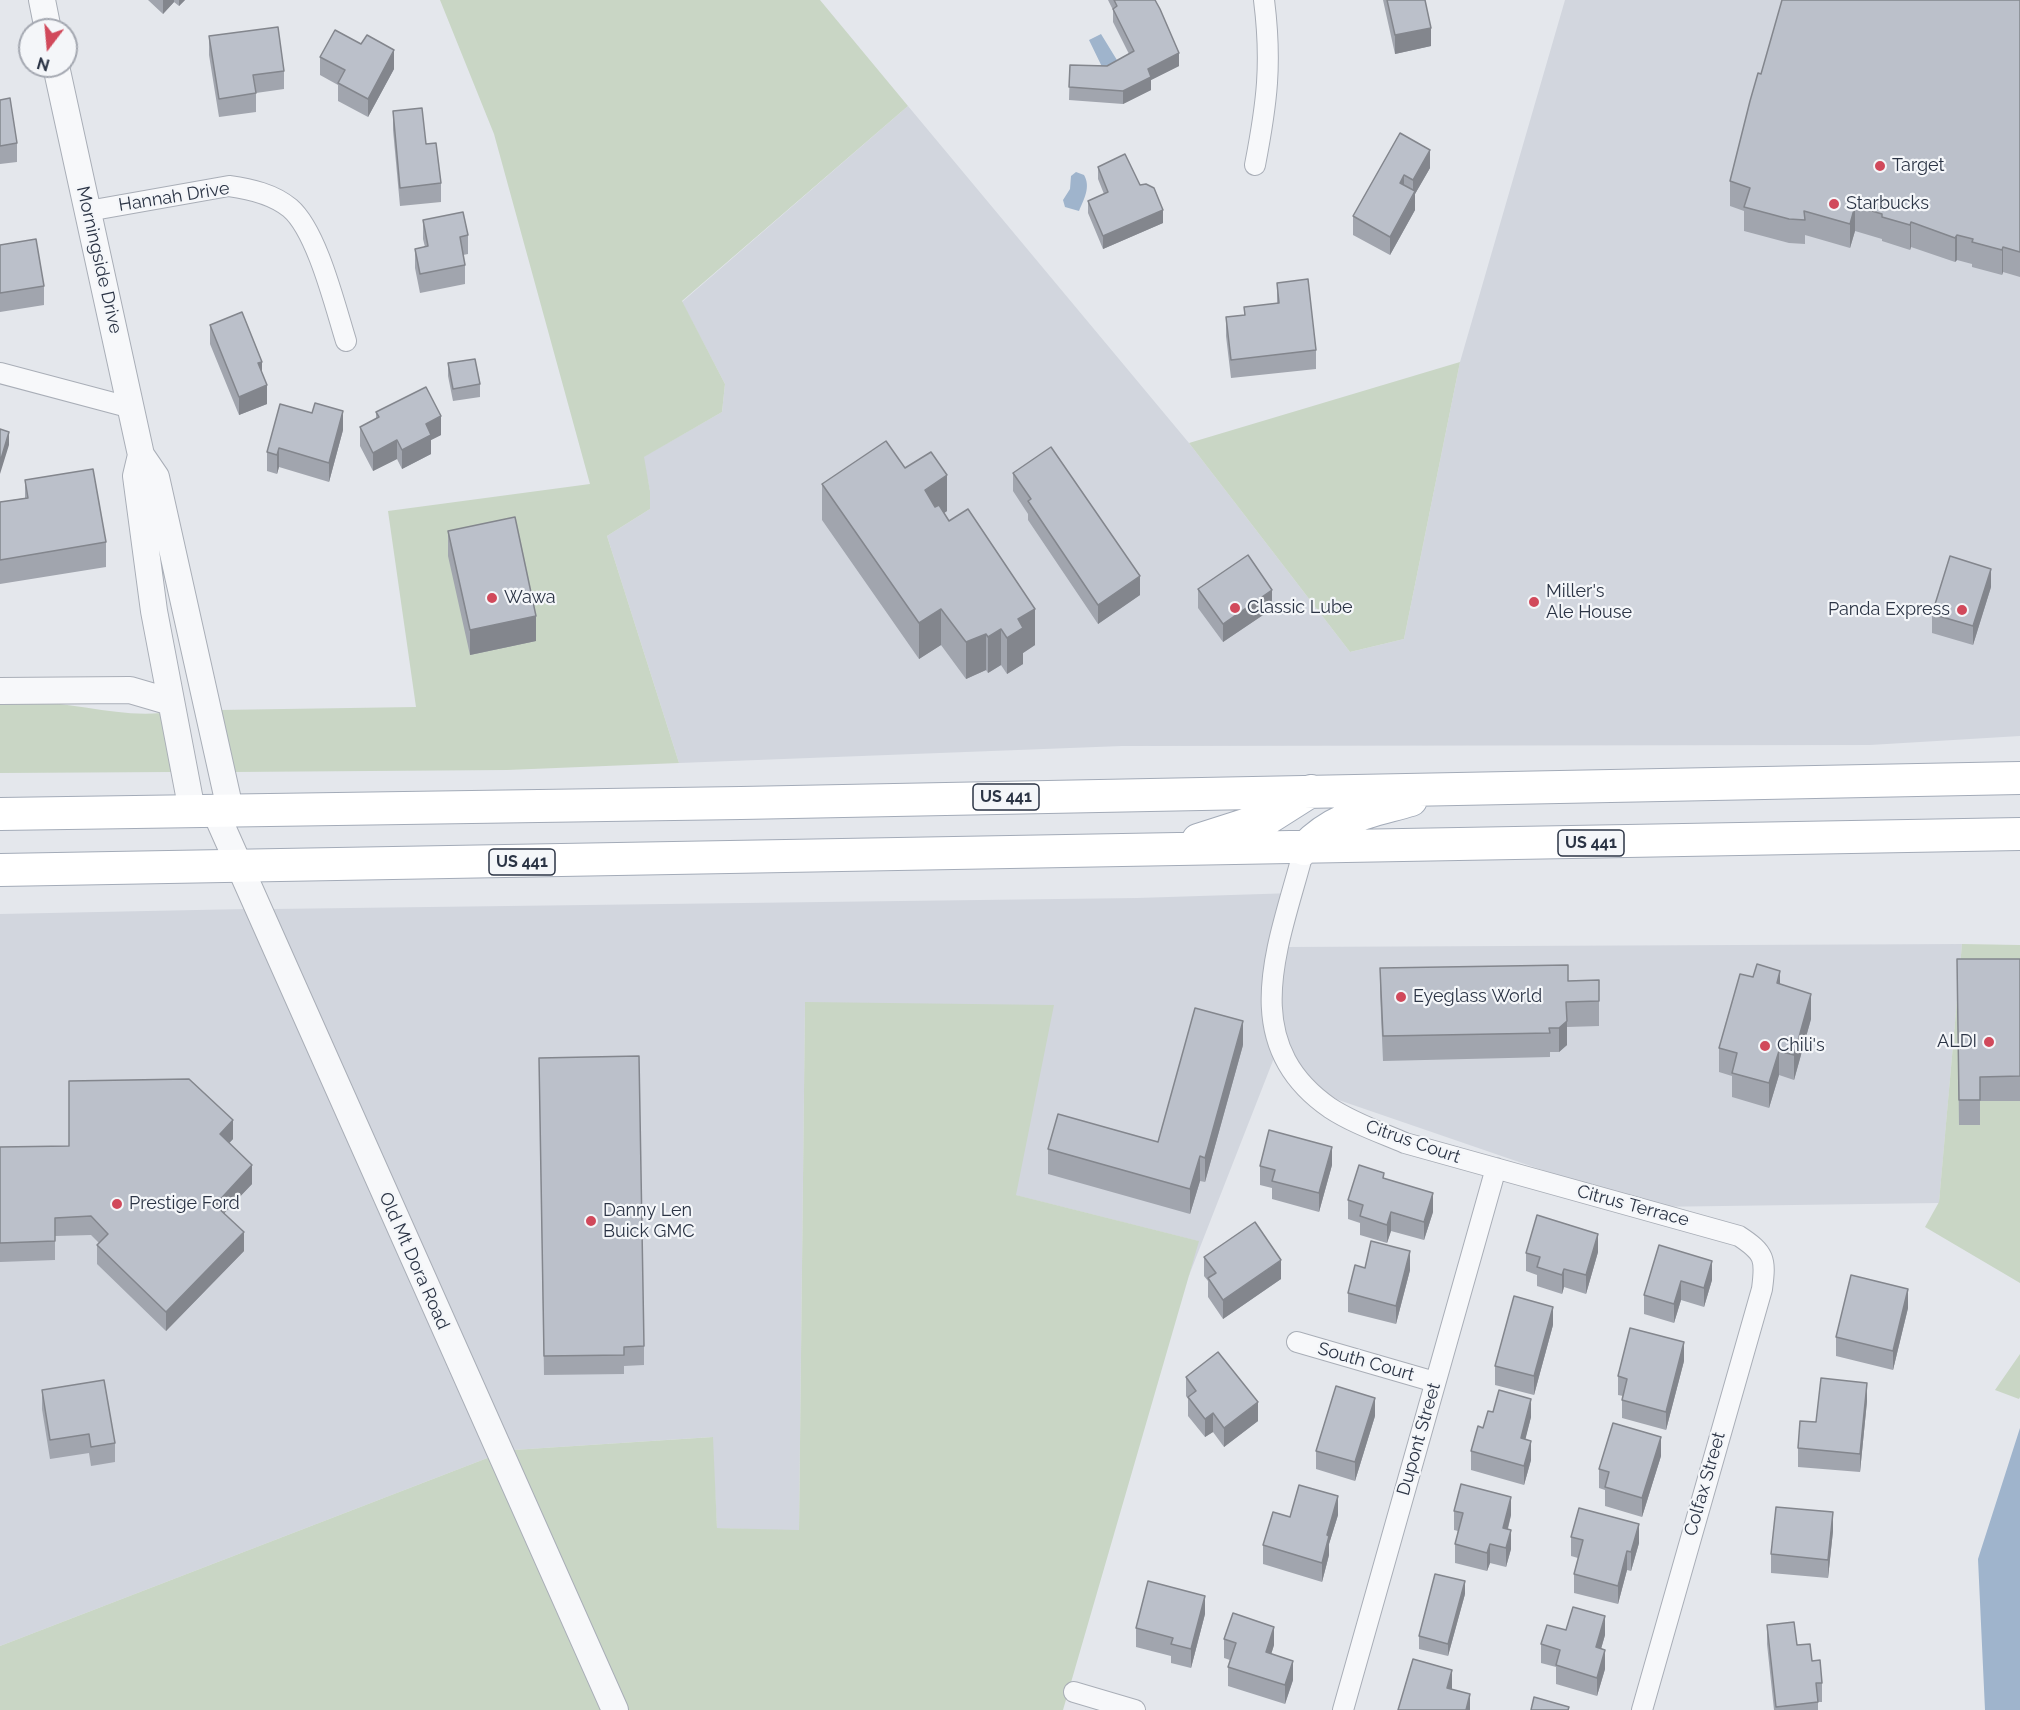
<!DOCTYPE html>
<style>
body{margin:0}
#map{position:relative;width:2020px;height:1710px;overflow:hidden;background:#e4e7ec;font-family:Raleway,sans-serif}
canvas{display:block}
.north{position:absolute;left:18px;top:18px;width:60px;height:60px;box-sizing:border-box;background:#f4f6f9;border:2px solid #a4a8b1;border-radius:50%;rotate:196deg;font-size:16px;font-weight:700;line-height:24px;text-align:center;color:#2b3445}
.north::after{content:'';display:block;margin:auto;width:21px;height:27px;background:#d1495b;clip-path:polygon(50% 0,100% 100%,50% 72%,0 100%)}
</style>
<div id="map">
<canvas width="2020" height="1710"></canvas>
<div class="north">N</div>
</div>
<script>
const ctx = document.querySelector('canvas').getContext('2d');
ctx.lineJoin = 'round';
function fillPath(path, color) { ctx.fillStyle = color; ctx.fill(path, 'evenodd'); }
function trace(path, color, width, dash) { ctx.strokeStyle = color; ctx.lineWidth = width; ctx.lineCap = dash ? 'butt' : 'round'; ctx.setLineDash(dash || []); ctx.stroke(path); }
function drawText(font, color, halo, rows, align = 'center') {
  ctx.font = font + ' Raleway,sans-serif'; ctx.lineWidth = 4.5; ctx.setLineDash([]); ctx.textBaseline = 'middle'; ctx.strokeStyle = halo; ctx.fillStyle = color; for (const [text, x, y, turn = 0] of rows) {
    ctx.save(); ctx.translate(x, y); ctx.rotate((+turn || 0) * Math.PI / 180); ctx.textAlign = isNaN(turn) ? turn : align; if (halo) ctx.strokeText(text, 0, 0); ctx.fillText(text, 0, 0); ctx.restore();
  }
}
const built = new Path2D(`
 M1565 0H2020V736L1870 745 1122 746 679 763 607 536 650 509V491L643 457 722 412 725 384 682 302 908 106 1189 443 1350 652 1404 639 1460 362Z
 M1294 893 1286 947 1962 944 1939 1203 1650 1207 1321 1094 1291 1059 1283 1035 1188 1278 1198 1241 1015 1195 805 1002 799 1531 717 1528 712 1437 513 1450 272 909 1137 898Z
 M246 909 490 1457 0 1646V914Z`);
const green = new Path2D(`
 M440 0H820L908 106 682 301 725 384 722 412 644 457 650 491V509L607 536 679 763 507 770 233 772 218 710 416 707 388 511 590 484 494 134Z
 M1460 362 1404 639 1350 652 1189 443Z
 M28 702C74 702 116 717 161 713L172 772 0 773V704Z
 M1962 944 2020 945V1283L1925 1227 1939 1202Z
 M805 1002 1054 1005 1016 1195 1199 1241 1063 1710H628L513 1450 713 1437 717 1528 799 1530Z
 M2020 1354V1397L2019 1399 1995 1390Z
 M490 1457 602 1710H0V1646Z`);
const water = new Path2D(`
 M1101 34 1120 65 1105 73 1089 40Z
 M1076 172 1084 175C1091 187 1084 199 1079 211L1065 207 1063 200 1070 189 1071 176Z
 M2020 1428V1710H1985L1978 1559Z`);
const minor = new Path2D(`
 M1255 165C1267 103 1272 63 1264 0
 M88 211 229 186C251 189 273 194 290 208 317 231 335 306 346 341
 M0 373 132 408
 M1304 849C1281 940 1233 1041 1330 1108 1353 1123 1379 1132 1405 1143L1739 1236C1765 1253 1766 1259 1762 1289L1642 1710
 M1297 1342 1435 1382
 M1074 1692 1135 1710
 M1343 1710 1496 1168`);
const tertiary = new Path2D(`
 M42 0 48 30
 M56 66 141 455 156 477 230 809
 M141 455 136 476 154 611 192 811
 M0 691 130 690 171 702
 M215 811 615 1710`);
const primary = new Path2D(`
 M0 814 741 803 2020 778
 M1198 840 1270 817 1311 791
 M1304 849C1335 816 1369 812 1411 800
 M0 870 2020 834`);
const wall = new Path2D(`
 M148 0H185L179 6 174 2 163 14Z
 M1108 0H1155L1179 66 1151 80V90L1123 104 1069 100 1070 65 1107 66 1129 54 1113 22V10Z
 M1383 0H1425L1431 46 1395 54Z
 M2020 0V277L2003 272 2002 275 1972 267V264L1957 260 1955 262 1911 247 1910 250 1882 241V239L1855 231 1850 248 1805 235V244L1789 243 1744 231V211L1730 206V181L1761 74Z
 M209 36 284 71V89L256 93V112L219 117 209 55Z
 M361 44 394 69 368 117 338 101V85L320 75V57Z
 M0 100 17 143V162L0 164Z
 M393 111 426 144 441 183V202L400 206 393 130Z
 M1400 133 1430 168 1415 194V210L1390 255 1353 235V216Z
 M1098 167 1140 185 1163 223 1103 249 1088 213V201L1104 194 1098 179Z
 M423 220 468 235V254L463 255 465 265V284L420 293 415 268V249L425 247 423 239Z
 M0 245 44 286V305L0 312Z
 M1277 283 1316 350V369L1231 378 1226 336V317L1244 315V307L1277 304Z
 M210 325 262 373 267 404 239 415 210 344Z
 M448 363 480 384V397L453 401 448 376Z
 M376 412 441 435 431 440V454L402 469 397 459 373 471 360 446V427L376 419Z
 M343 430 329 482 279 467 277 474 267 471V452Z
 M905 468 947 511 944 513 1035 645 1023 653V664L1007 674 1001 665 988 673 986 670 966 679 941 645 919 659 822 520V484Z
 M1013 473 1140 595 1098 624 1028 520V514L1013 491Z
 M25 480 106 542V567L0 584V502L25 498Z
 M448 531 536 641 470 655 448 556Z
 M1991 587 1973 645 1932 633V614Z
 M1198 589 1272 609 1223 642 1198 608Z
 M1957 959H2020V1101H1980V1125H1959Z
 M1380 968 1568 981 1599 980V1026L1567 1027V1045L1559 1052H1550V1057L1383 1061 1380 992Z
 M1780 985 1811 1019 1794 1080 1779 1075 1769 1108 1732 1097V1076L1719 1072V1048Z
 M1243 1045 1205 1182 1200 1181 1190 1214 1048 1174V1149L1158 1142Z
 M539 1058 644 1346V1365L624 1366V1374L544 1375Z
 M233 1139 229 1143 252 1184 224 1213 244 1251 166 1331 97 1264V1245L99 1243 91 1235 55 1236V1260L0 1262V1147L69 1146Z
 M1332 1165 1319 1212 1272 1199V1188L1260 1185V1166Z
 M1384 1179 1433 1212 1424 1240 1391 1231 1387 1243 1360 1235V1223L1348 1219V1200Z
 M1659 1245 1712 1280 1704 1307 1681 1300 1674 1323 1644 1314V1295Z
 M1598 1252 1586 1294 1564 1287 1562 1294 1537 1286V1275L1526 1271V1253Z
 M1204 1257 1281 1279 1223 1319 1208 1297V1281L1204 1276Z
 M1365 1268 1410 1270 1396 1324 1348 1312V1293Z
 M1908 1308 1893 1370 1836 1356V1337Z
 M1553 1325 1534 1395 1495 1385V1366Z
 M1684 1361 1666 1430 1622 1418V1400L1623 1396 1618 1395V1376Z
 M1186 1377 1258 1421 1224 1447 1213 1432 1205 1437 1188 1416V1399L1186 1396Z
 M42 1390 115 1443V1462L91 1466 89 1453 50 1459 42 1409Z
 M1867 1401 1860 1472 1798 1467V1448L1816 1422Z
 M1493 1412 1531 1417 1525 1439 1531 1460 1524 1485 1471 1470V1451Z
 M1375 1416 1355 1481 1316 1469V1451Z
 M1661 1456 1642 1517 1605 1506V1490L1599 1488V1469Z
 M1454 1511 1511 1515 1508 1529 1511 1549 1506 1567 1490 1563 1487 1571 1455 1563V1544L1458 1531 1454 1530Z
 M1338 1515 1329 1544V1555L1322 1582 1263 1564V1545L1290 1517Z
 M1833 1531 1828 1578 1771 1573V1554Z
 M1571 1537 1639 1543 1631 1571 1627 1570 1618 1604 1574 1593V1574L1578 1558 1571 1556Z
 M1465 1594 1448 1656 1419 1649V1636Z
 M1205 1614 1191 1668 1171 1663V1656L1136 1647V1628Z
 M1767 1625 1797 1645 1812 1661 1822 1683V1702H1818V1710H1774L1767 1644Z
 M1566 1630 1605 1635 1601 1649 1605 1669 1597 1696 1556 1684V1667L1541 1663V1644Z
 M1224 1639 1274 1645 1271 1654 1293 1680 1285 1704 1228 1686V1667L1230 1660 1224 1658Z`);
const shadedWall = new Path2D(`
 M163 0H174V2L163 14Z
 M179 0H185L179 6Z
 M1431 28V46L1395 54V35Z
 M394 50V69L368 117V99Z
 M1179 53V66L1151 80V90L1123 104V91L1148 69Z
 M1430 150V168L1415 194V210L1390 255V237L1413 196V180Z
 M1404 175V194L1400 183Z
 M1855 206V231L1850 248V224Z
 M1163 210V223L1103 249V236Z
 M1911 222V247L1910 250V225Z
 M1957 235V260L1955 262V238Z
 M2003 247V272L2002 275V250Z
 M262 362V380L258 363Z
 M267 385V404L239 415V397Z
 M343 411V430L329 482V463Z
 M441 416V435L431 440V454L402 469V450L426 424Z
 M9 432V445L0 474V462Z
 M397 440V459L373 471V453Z
 M279 448V467L277 474V455Z
 M947 475V511L925 526V490Z
 M1991 569V587L1973 645V626Z
 M1140 576V595L1098 624V605Z
 M1272 590V609L1223 642V624Z
 M941 609V645L919 659V623Z
 M1035 609V645L1023 653V664L1007 674V638L1018 619Z
 M536 616V641L470 655V630Z
 M1001 629V665L988 673V637Z
 M986 634V670L966 679V642Z
 M1780 971V996L1777 983Z
 M1811 994V1019L1794 1080V1055Z
 M1243 1021V1045L1205 1182V1158Z
 M1567 1021V1045L1559 1052V1028Z
 M1779 1051V1075L1769 1108V1083Z
 M233 1120V1139L220 1153V1134Z
 M1332 1147V1165L1319 1212V1193Z
 M1200 1156V1181L1190 1214V1189Z
 M252 1165V1184L215 1223V1205Z
 M1433 1193V1212L1424 1240V1222Z
 M1391 1212V1231L1387 1243V1225Z
 M244 1232V1251L166 1331V1312Z
 M1598 1234V1252L1586 1294V1275Z
 M1410 1251V1270L1396 1324V1306Z
 M1281 1260V1279L1223 1319V1300Z
 M1712 1261V1280L1704 1307V1288Z
 M1564 1269V1287L1562 1294V1275Z
 M1681 1281V1300L1674 1323V1304Z
 M1908 1289V1308L1893 1370V1351Z
 M1553 1307V1325L1534 1395V1376Z
 M1684 1342V1361L1666 1430V1412Z
 M1867 1383V1401L1860 1472V1454Z
 M1375 1398V1416L1355 1481V1462Z
 M1531 1399V1417L1521 1457V1438Z
 M1258 1402V1421L1224 1447V1428Z
 M1213 1413V1432L1205 1437V1419Z
 M1661 1437V1456L1642 1517V1498Z
 M1531 1441V1460L1524 1485V1466Z
 M1338 1496V1515L1329 1544V1555L1322 1582V1563L1327 1535Z
 M1511 1497V1515L1503 1547V1528Z
 M1833 1512V1531L1828 1578V1560Z
 M1639 1524V1543L1631 1571V1552Z
 M1511 1530V1549L1506 1567V1548Z
 M1490 1544V1563L1487 1571V1553Z
 M1627 1551V1570L1618 1604V1586Z
 M1465 1581V1594L1448 1656V1644Z
 M1205 1596V1614L1191 1668V1649Z
 M1605 1616V1635L1596 1666V1647Z
 M1274 1627V1645L1266 1671V1652Z
 M1605 1650V1669L1597 1696V1678Z
 M1293 1661V1680L1285 1704V1685Z
 M1452 1670V1689L1447 1688Z
 M1470 1694V1710H1466Z`);
const building = new Path2D(`
 M1114 0H1155L1160 9 1179 53 1148 69 1151 77 1123 91 1069 87 1070 65 1107 66 1134 51 1113 9 1117 6Z
 M1387 0H1425L1431 28 1395 35Z
 M1782 0H2020V252L2003 247 2002 250 1972 242 1973 239 1957 235 1955 238 1911 222 1910 225 1882 217V214L1855 206 1850 224 1804 211 1805 220 1789 219 1744 207 1750 188 1730 181 1750 101 1758 73 1761 74Z
 M278 27 284 71 253 75 256 93 219 99 209 36Z
 M335 30 361 44 367 35 394 50 368 99 338 83 345 70 320 57Z
 M10 98 17 143 0 146V100Z
 M422 108 426 144 436 143 441 183 400 188 393 111Z
 M1400 133 1430 150 1413 180 1404 175 1400 183 1415 191 1390 237 1353 216Z
 M1125 154 1140 185 1146 184 1154 188 1163 210 1103 236 1088 201 1108 192 1098 167Z
 M463 212 468 235 460 237 465 265 420 274 415 249 428 246 423 220Z
 M36 239 44 286 0 293V245Z
 M1308 279 1316 350 1231 360 1226 317 1245 315 1244 307 1279 303 1277 283Z
 M242 312 262 362 258 363 267 385 239 397 210 325Z
 M475 359 480 384 453 389 448 363Z
 M426 387 441 416 426 424 431 435 402 450 397 440 373 453 360 427 379 417 376 412Z
 M315 403 343 411 329 463 279 448 277 455 267 452 280 404 312 413Z
 M0 429 9 432 0 462Z
 M886 441 905 468 931 452 947 475 925 490 935 507 939 505 949 521 968 509 1035 609 1018 619 1023 628 1007 638 1001 629 988 637 986 634 966 642 941 609 919 623 822 484Z
 M1051 447 1140 576 1098 605 1028 501 1031 499 1013 473Z
 M93 469 106 542 0 560V502L28 498 25 480Z
 M515 517 536 616 470 630 448 531Z
 M1248 555 1272 590 1223 624 1198 589Z
 M1950 556 1991 569 1973 626 1932 614Z
 M1957 959H2020V1076L1980 1077V1100H1959Z
 M1757 964 1780 971 1777 983 1811 994 1794 1055 1779 1051 1769 1083 1732 1073 1737 1053 1719 1048 1740 974 1753 977Z
 M1568 965V981L1599 980V1001L1566 1002 1567 1021 1559 1028H1549L1550 1033 1383 1036 1380 968Z
 M1195 1008 1243 1021 1205 1158 1200 1156 1190 1189 1048 1149 1058 1114 1158 1142Z
 M639 1056 644 1346 624 1347V1355L544 1356 539 1058Z
 M189 1079 233 1120 220 1134 252 1165 215 1205 244 1232 166 1312 97 1245 108 1234 91 1216 55 1218V1241L0 1243V1147L69 1146V1081Z
 M1269 1130 1332 1147 1319 1193 1272 1181 1275 1170 1260 1166Z
 M1359 1165 1384 1173 1383 1178 1433 1193 1424 1222 1391 1212 1387 1225 1360 1216 1363 1205 1348 1200Z
 M1537 1215 1598 1234 1586 1275 1564 1269 1562 1275 1537 1267 1540 1257 1526 1253Z
 M1255 1222 1281 1260 1223 1300 1208 1278 1216 1273 1204 1257Z
 M1371 1241 1410 1251 1396 1306 1348 1293 1355 1265 1365 1268Z
 M1659 1245 1712 1261 1704 1288 1681 1281 1674 1304 1644 1295Z
 M1851 1275 1908 1289 1893 1351 1836 1337Z
 M1514 1296 1553 1307 1534 1376 1495 1366Z
 M1630 1328 1684 1342 1666 1412 1622 1400 1627 1379 1618 1376Z
 M1218 1352 1258 1402 1224 1428 1213 1413 1205 1419 1188 1397 1196 1391 1186 1377Z
 M1821 1378 1867 1383 1860 1454 1798 1448 1800 1421 1816 1422Z
 M104 1380 115 1443 91 1447 89 1434 50 1440 42 1390Z
 M1336 1386 1375 1398 1355 1462 1316 1451Z
 M1499 1390 1531 1399 1521 1438 1531 1441 1524 1466 1471 1451 1478 1426 1483 1428 1488 1411 1493 1412Z
 M1613 1423 1661 1437 1642 1498 1605 1487 1609 1472 1599 1469Z
 M1461 1484 1511 1497 1503 1528 1511 1530 1506 1548 1490 1544 1487 1553 1455 1544 1463 1513 1454 1511Z
 M1299 1485 1338 1496 1327 1535 1329 1536 1322 1563 1263 1545 1273 1512 1290 1517Z
 M1776 1507 1833 1512 1828 1560 1771 1554Z
 M1579 1508 1639 1524 1631 1552 1627 1551 1618 1586 1574 1574 1583 1540 1571 1537Z
 M1435 1574 1465 1581 1448 1644 1419 1636Z
 M1148 1581 1205 1596 1191 1649 1171 1644 1173 1638 1136 1628Z
 M1573 1607 1605 1616 1596 1647 1605 1650 1597 1678 1556 1665 1560 1650 1541 1644 1547 1625 1566 1630Z
 M1233 1613 1274 1627 1266 1652 1293 1661 1285 1685 1228 1667 1236 1643 1224 1639Z
 M1794 1622 1797 1645 1810 1644 1812 1661 1820 1660 1822 1683H1816L1818 1702 1776 1707 1767 1625Z
 M1413 1659 1452 1670 1447 1688 1470 1694 1466 1710H1398Z
 M1534 1697 1569 1707 1568 1710H1531Z`);
const markers = [
 [1880,166,6,"#d1495b"],
 [1834,204,6,"#d1495b"],
 [492,598,6,"#d1495b"],
 [1534,602,6,"#d1495b"],
 [1235,608,6,"#d1495b"],
 [1962,610,6,"#d1495b"],
 [1401,997,6,"#d1495b"],
 [1989,1042,6,"#d1495b"],
 [1765,1046,6,"#d1495b"],
 [117,1204,6,"#d1495b"],
 [591,1221,6,"#d1495b"]
];
const shields = [
 [1006,797,66],
 [1591,843,66],
 [522,862,66]
];
const shieldNames = [
 ["US 441",1006,797],
 ["US 441",1591,843],
 ["US 441",522,862]
];
const poiNames = [
 ["Target",1892,166],
 ["Starbucks",1846,204],
 ["Miller's",1546,592],
 ["Ale House",1546,613],
 ["Wawa",504,598],
 ["Classic Lube",1247,608],
 ["Panda Express",1950,610,"right"],
 ["Eyeglass World",1413,997],
 ["ALDI",1977,1042,"right"],
 ["Chili's",1777,1046],
 ["Prestige Ford",129,1204],
 ["Danny Len",603,1211],
 ["Buick GMC",603,1232]
];
const streetNames = [
 ["Hannah Drive",174,197,-9],
 ["Morningside Drive",99,260,77],
 ["Citrus Court",1413,1142,19],
 ["Citrus Terrace",1633,1206,15],
 ["Old Mt Dora Road",414,1261,66],
 ["South Court",1366,1362,16],
 ["Dupont Street",1419,1439,-74],
 ["Colfax Street",1705,1484,-74]
];
fillPath(built, '#d2d6de');
fillPath(green, '#c9d6c5');
fillPath(water, '#9fb4cc');
trace(minor, '#a9aeb7', 22);
trace(tertiary, '#a9aeb7', 28);
trace(primary, '#a3abb8', 34);
trace(minor, '#f7f8fa', 20);
trace(tertiary, '#f7f8fa', 26);
trace(primary, '#fff', 32);
fillPath(wall, '#a1a5ae');
fillPath(shadedWall, '#83868d');
fillPath(building, '#bbc0ca');
trace(building, '#83868d', 1.5);
for (const [x, y, r, color] of markers) { const dot = new Path2D(); dot.arc(x, y, r, 0, 2 * Math.PI); ctx.fillStyle = color; ctx.fill(dot); trace(dot, '#f4f6f9', 2); }
for (const [x, y, w] of shields) { const box = new Path2D(); box.roundRect(x - w / 2, y - 13, w, 26, 4.5); ctx.fillStyle = '#f4f6f9'; ctx.fill(box); trace(box, '#2b3445', 1.5); }
drawText('bold 16px', '#2b3445', null, shieldNames);
drawText('18px', '#2b3445', '#f4f6f9', poiNames, 'left');
drawText('18px', '#2b3445', '#f4f6f9', streetNames);
</script>
